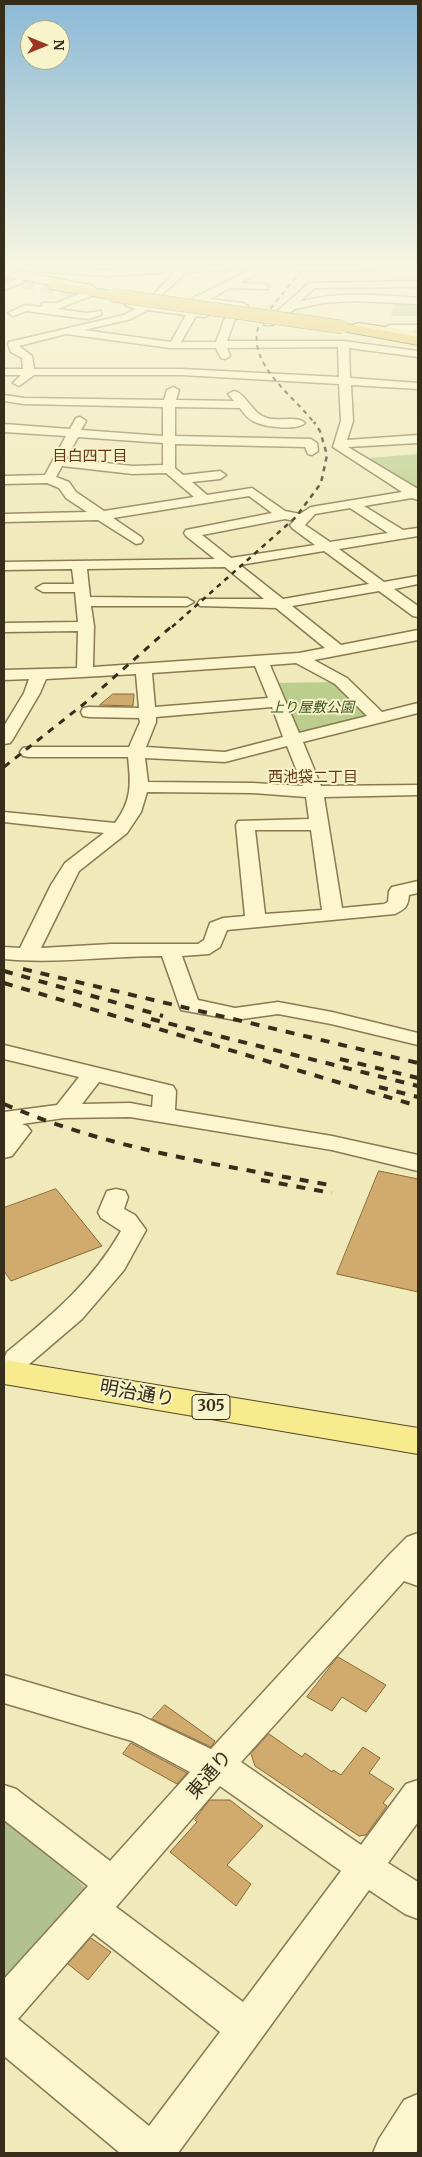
<!DOCTYPE html>
<meta charset="utf-8">
<style>
body{margin:0}
#map{position:relative;width:422px;height:2157px;overflow:hidden;background:#f0eaba;font-family:Merriweather,serif}
canvas{display:block}
.frame{position:absolute;inset:0;border:5px solid #362d1a;pointer-events:none}
.north{position:absolute;left:20px;top:20px;width:50px;height:50px;box-sizing:border-box;background:#f7f3ca;border:1px solid #aaa484;border-radius:50%;rotate:90deg;font-size:14px;font-weight:700;line-height:20px;text-align:center;color:#362d1a}
.north::after{content:'';display:block;margin:auto;width:18px;height:22px;background:#9b3620;clip-path:polygon(50% 0,100% 100%,50% 72%,0 100%)}
</style>
<div id="map">
<canvas width="422" height="2157"></canvas>
<div class="frame"></div>
<div class="north">N</div>
</div>
<script>
const ctx = document.querySelector('canvas').getContext('2d');
ctx.lineJoin = 'round';
function fillPath(path, color) { ctx.fillStyle = color; ctx.fill(path, 'evenodd'); }
function trace(path, color, width, dash) { ctx.strokeStyle = color; ctx.lineWidth = width; ctx.lineCap = dash ? 'butt' : 'round'; ctx.setLineDash(dash || []); ctx.stroke(path); }
function drawText(font, color, halo, rows, align = 'center') {
  ctx.font = font + ' Merriweather,"Noto Sans JP",serif'; ctx.lineWidth = 4; ctx.setLineDash([]); ctx.textBaseline = 'middle'; ctx.strokeStyle = halo; ctx.fillStyle = color; for (const [text, x, y, turn = 0] of rows) {
    ctx.save(); ctx.translate(x, y); ctx.rotate((+turn || 0) * Math.PI / 180); ctx.textAlign = isNaN(turn) ? turn : align; if (halo) ctx.strokeText(text, 0, 0); ctx.fillText(text, 0, 0); ctx.restore();
  }
}
const green = new Path2D(`
 M418 454V488L368 458Z
 M337 682 374 718 297 738 273 683Z`);
const cemetery = new Path2D(`
 M394 300 418 302V316H391Z
 M4 1812 91 1893 4 1988Z`);
const building = new Path2D(`
 M113 694H134L133 706 100 705Z
 M379 1171 418 1179V1292L337 1274Z
 M56 1189 102 1246 11 1281 4 1271V1208Z
 M338 1657 386 1685 366 1712 342 1697 332 1711 307 1697Z
 M165 1705 215 1741 211 1747 152 1719Z
 M269 1734 302 1757 305 1753 332 1772 333 1770 341 1775 363 1747 380 1758 369 1773 394 1789 383 1803 387 1806 366 1835 359 1836 255 1766 251 1754Z
 M131 1743 187 1773 177 1784 123 1754Z
 M210 1800H230L263 1826 227 1865 251 1884 236 1906 170 1852 197 1822 195 1820Z
 M91 1938 111 1952 88 1980 68 1964Z`);
const highwayTunnel = new Path2D(`
 M4 278 86 294`);
const minor = new Path2D(`
 M4 263 105 270 181 266 184 263H195L193 266 246 263 323 265 418 263V269L323 271 266 268 240 283 264 284 269 287 267 289 230 288 210 299 243 303 248 306 234 321 227 341H343L418 351V357L349 348 350 378 418 383V389L351 385 353 421 347 440 418 435V443L348 447 418 489V500L412 498 364 506 403 530 418 528V536L339 549 384 582 418 576V584L394 589 418 606V617L413 616 379 591 292 606 341 645 418 630V640L314 660 347 678 382 712 418 703V713L303 742 321 786 418 785V795L324 797 342 908 384 904 388 902 389 891 392 887 418 881V893L409 895C408 907 405 909 395 914L227 930 220 947 209 954 182 956 198 1000 235 1008 278 1002 332 1012 418 1033V1045L331 1024 278 1014 235 1020 181 1010 162 956C110 956 55 964 4 959V947L20 948 51 885 65 863 104 833 4 822V812L115 823C132 800 131 784 128 757H29L23 756 20 752 23 748 29 747H129L140 722 139 718 89 717 83 716 81 712 83 708 89 707 139 708 136 674 46 679 40 693 13 739 10 743 4 744V726L24 693 29 679 4 680V670L77 668 78 631 4 632V624L6 623 78 622 75 592H43L36 588 43 584H74L72 569 4 570V562L215 559 186 536 184 533 186 530 272 513 249 496 113 518 141 537 143 540 141 543 136 544 98 520 4 522V514L87 512 66 498 59 488 47 483 4 484V476L45 475 66 436 4 432V424L70 429 76 418 80 417 86 421 81 430 163 436V407L24 404 4 401V395L24 398 164 400 167 390 173 387 179 390 176 400 234 401 228 394 234 391C247 394 252 414 267 418 278 422 297 415 305 423 297 431 264 427 255 422 248 419 244 414 240 408L175 407V436L311 439 317 443 318 451 312 455 308 454 305 447 175 444V468L183 475 220 471 226 475 220 479 192 482 207 495 252 488 285 511 300 514 311 507 402 492 333 447 341 421 339 384 182 375H34L19 386 13 383 21 375H4V369H23L22 358 11 352 8 344 9 342 124 315 135 309 125 305 130 302 190 309 193 298 252 269 187 272 159 297 154 294 175 272 105 276 4 269ZM203 304 235 308 224 320 216 342H181L196 316 205 317 210 314 199 310ZM147 310 186 315 171 342 84 330 131 319ZM66 334 170 348H216L221 358 225 359 230 356 227 348 338 347 339 377 182 369H34L32 356 19 346ZM78 437 163 443V465L133 466 66 459ZM62 466 133 474 166 473 194 497 104 511 76 492 69 482 56 477ZM350 508 388 533 330 542 305 525 315 514ZM285 519 294 521 290 525 292 528 315 545 231 558 202 535ZM324 551 369 584 283 599 240 565ZM225 567 264 599H205L200 600 198 603 200 606 276 608 325 648 299 653 93 667 94 626 91 606H187L194 602 187 598 90 597 87 569ZM296 663 335 684 367 716 299 733 270 665ZM255 666 268 698 155 707 152 673ZM272 707 283 737 225 752 146 747 156 722V717ZM287 746 303 786 253 783 148 782 145 758 225 762ZM147 792 253 793 306 797 309 819 238 821 236 825 245 916 223 918 210 923 204 940 198 944H111L41 948 79 871 127 833 141 812ZM255 830H311L322 910 265 914Z
 M19 278 24 281 22 283 4 290V284Z
 M418 281V287L315 288 299 302C337 291 378 295 418 298V304L354 301 322 303 295 309 273 325H265L264 323 309 283Z
 M87 291 91 292V296L57 309 87 313 101 311V315L88 319 26 311 13 316 8 313 25 305 42 307V303H56Z
 M390 325H418V331L382 333V329Z
 M4 1045 173 1086 176 1091 175 1110 332 1136 418 1155V1171L332 1150 130 1117 64 1118 22 1124 27 1126 31 1131 12 1156 4 1158V1112L57 1105 79 1077 4 1059ZM99 1082 153 1095 152 1107 130 1103 82 1104Z
 M116 1189 125 1191 128 1197 124 1209 135 1215 146 1230 124 1270 82 1319 27 1366 17 1369 7 1366 4 1359 7 1352C53 1314 91 1283 121 1231L101 1218 98 1212 107 1191Z
 M418 1533V1586L404 1581 241 1762 361 1845 406 1784 418 1780V1822L388 1863 418 1882V1919L405 1914 369 1890 178 2153H120L4 2056V1979L88 1886 4 1820V1785L16 1789 110 1861 190 1772 132 1741 4 1703V1675L140 1715 211 1749 389 1555 407 1537ZM220 1786 341 1871 243 2002 116 1907ZM93 1933 220 2032 149 2126 18 2019Z
 M418 2094V2149L416 2153H373L379 2139 404 2100Z`);
const major = new Path2D(`
 M4 268 91 285 97 289 91 293 4 276Z
 M359 323 418 332V340L354 330 353 327 354 324Z
 M4 1360 418 1428V1454L4 1384Z`);
const highway = new Path2D(`
 M54 282 111 291 117 295 111 299 50 289 48 286 50 283Z
 M342 323 418 337V345L337 330 336 327 337 324Z`);
const railFar3 = new Path2D(`
 M307 263 260 322C243 363 294 395 315 424`);
const railFar2 = new Path2D(`
 M172 627 296 517 321 483 327 455 320 431 314 422`);
const railFar1 = new Path2D(`
 M4 767 85 703 173 625`);
const rail = new Path2D(`
 M23 969 418 1063
 M4 971 163 1016
 M4 983 418 1106
 M151 1019 418 1086
 M340 1059 418 1078
 M379 1087 418 1097
 M4 1104C110 1150 222 1165 335 1186
 M261 1180 332 1193`);
const highwayBridge = new Path2D(`
 M111 295 342 327`);
const farParknames = [
 ["上り屋敷公園",312,708]
];
const farNeighbourhoodnames = [
 ["目白四丁目",90,457],
 ["西池袋二丁目",313,778]
];
const shields = [
 [211,1407,38]
];
const shieldNames = [
 ["305",211,1407]
];
const nearStreetnames = [
 ["明治通り",137,1394,10],
 ["東通り",210,1775,-49]
];
fillPath(green, '#bbce8e');
fillPath(cemetery, '#b2c28e');
fillPath(building, '#d1aa6d');
trace(building, '#896738', 1);
trace(highwayTunnel, '#cbc49a', 13, [13, 6]);
trace(minor, '#887953', 3);
trace(major, '#554629', 2);
trace(highway, '#554629', 2);
fillPath(minor, '#fbf6cd');
fillPath(major, '#f8eb8d');
fillPath(highway, '#e8be42');
trace(railFar3, '#362d1a', 2, [4.5, 4.5]);
trace(railFar2, '#362d1a', 2.5, [5, 5]);
trace(railFar1, '#362d1a', 3, [7, 7]);
trace(rail, '#362d1a', 4, [9, 9]);
trace(highwayBridge, '#554629', 14, []);
trace(highwayBridge, '#e8be42', 13);
const sky = ctx.createLinearGradient(0, 0, 0, 565);
sky.addColorStop(0, '#8bb9d7');
sky.addColorStop(0.47, '#f8f6e0');
sky.addColorStop(1, '#f8f6e000');
ctx.fillStyle = sky;
ctx.fillRect(0, 0, 422, 565);
drawText('italic 14px', '#3c541f', '#f7f3ca', farParknames);
drawText('15px', '#653616', '#f7f3ca', farNeighbourhoodnames);
for (const [x, y, w] of shields) { const box = new Path2D(); box.roundRect(x - w / 2, y - 12.5, w, 25, 4); ctx.fillStyle = '#f7f3ca'; ctx.fill(box); trace(box, '#362d1a', 1); }
drawText('bold 15px', '#362d1a', null, shieldNames);
drawText('19px', '#362d1a', '#f7f3ca', nearStreetnames);
</script>
